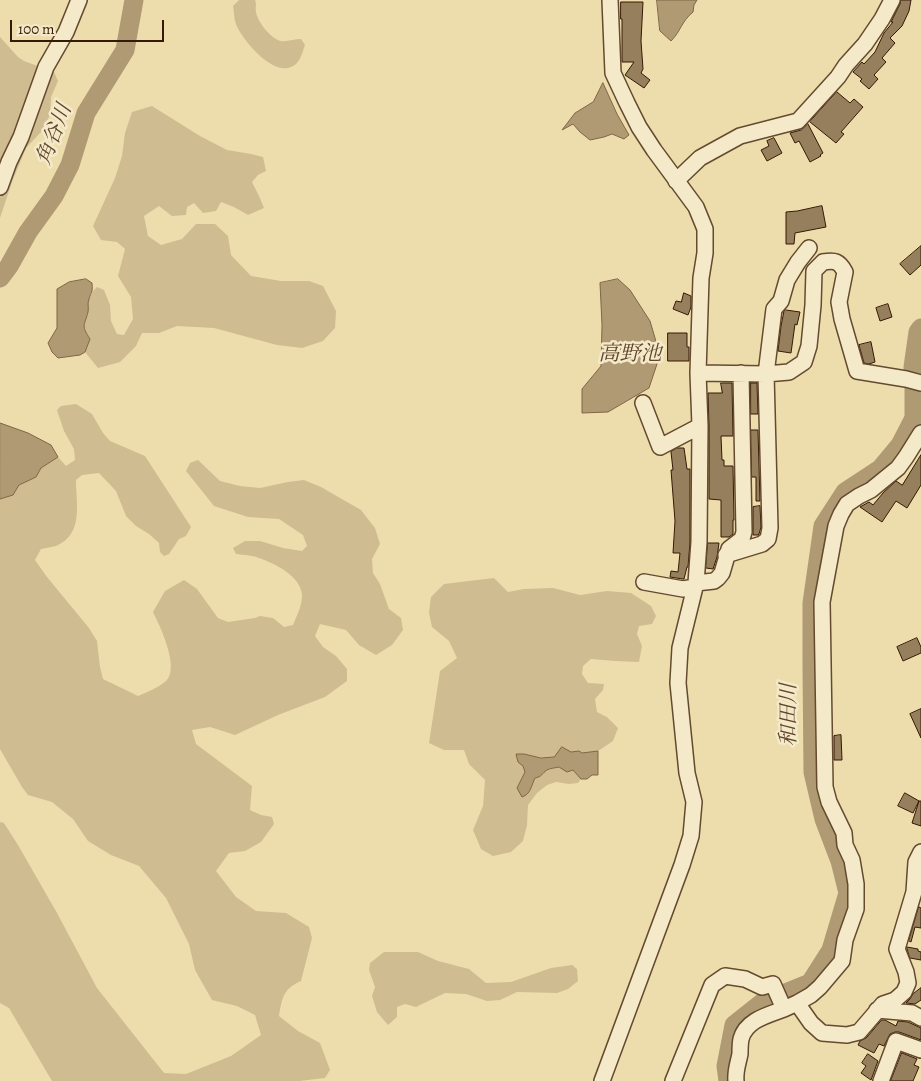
<!DOCTYPE html>
<meta charset="utf-8">
<style>
body{margin:0}
#map{position:relative;width:921px;height:1081px;overflow:hidden;background:#eeddac;font-family:Alegreya,serif}
canvas{display:block}
.scale{position:absolute;left:10px;top:20px;width:154px;height:22px;box-sizing:border-box;border:2px solid #361905;border-top:0;padding-left:6px;font-size:15px;line-height:18px;white-space:nowrap;color:#361905;-webkit-text-stroke:4px #f4e9c9;paint-order:stroke}
</style>
<div id="map">
<canvas width="921" height="1081"></canvas>
<div class="scale">100 m</div>
</div>
<script>
const ctx = document.querySelector('canvas').getContext('2d');
ctx.lineJoin = 'round';
function fillPath(path, color) { ctx.fillStyle = color; ctx.fill(path, 'evenodd'); }
function trace(path, color, width, dash) { ctx.strokeStyle = color; ctx.lineWidth = width; ctx.lineCap = dash ? 'butt' : 'round'; ctx.setLineDash(dash || []); ctx.stroke(path); }
function drawText(font, color, halo, rows, align = 'center') {
  ctx.font = font + ' Alegreya,"Noto Serif JP",serif'; ctx.lineWidth = 5; ctx.setLineDash([]); ctx.textBaseline = 'middle'; ctx.strokeStyle = halo; ctx.fillStyle = color; for (const [text, x, y, turn = 0] of rows) {
    ctx.save(); ctx.translate(x, y); ctx.rotate((+turn || 0) * Math.PI / 180); ctx.textAlign = isNaN(turn) ? turn : align; if (halo) ctx.strokeText(text, 0, 0); ctx.fillText(text, 0, 0); ctx.restore();
  }
}
const green = new Path2D(`
 M239 0H255C257 5 255 7 256 12 257 21 271 39 281 41 287 42 295 39 301 39L305 45C302 53 300 64 291 67 272 76 239 37 235 21 234 16 234 11 233 6Z
 M0 37 18 57 24 61 54 72 58 81 51 97 50 115 41 132 26 148 12 182 0 218Z
 M152 106 200 136 227 150 251 154 263 157 266 171 258 175 252 182 259 196 264 208 248 215 234 207 221 202 216 211 203 213 194 203 187 207 186 215 172 216 159 206 144 216 148 236 161 245 182 239 196 224H215L228 236 231 255 251 276 281 281H309L323 286 336 311 335 328 323 341 302 348 277 345 214 328 177 326 159 333H142L136 346 120 362 98 368 85 352 90 339 84 330 83 324 88 310V300L93 291 97 287 104 290 110 305 111 321 117 334 124 335 133 319 131 297 118 276 125 249 117 242 101 240 93 226 115 178 122 156 125 133 132 112Z
 M76 404 92 414 103 433 110 441 145 456 191 527 186 536 179 539 169 554 164 556 160 552 159 543 149 534 136 526 126 516 116 491 99 473 82 475 76 480C76 504 84 534 56 546 52 547 46 548 41 549L35 560 47 577 89 628 97 641 100 667 103 679 138 696C147 692 158 688 166 681 180 668 160 626 153 612L165 591 184 580 197 589 218 618 228 622 255 618 260 616 273 618 284 627 293 625C297 615 302 606 302 595 301 576 274 563 259 558 252 555 243 555 236 554L233 548 245 541H260L283 548 302 551 307 546 303 535 279 519 248 517 214 506 186 471 190 463 198 460 220 481 240 486 260 488 288 482 304 480 321 487 361 510 375 528 380 544 372 559 373 573 380 584 389 609 401 618 403 630 392 645 376 655 359 645 346 630 320 624 315 636 323 647 336 656 347 669V681L325 697 278 715 235 735 210 727 192 730 196 744 252 786 250 810 261 815 272 817 274 824 261 842 245 851 229 853 216 871 236 897 256 911 286 913 309 927 312 938 301 981C283 989 282 998 279 1016L298 1031 320 1043 330 1070 325 1078 299 1081H52L9 1008 0 1003V822L4 823 18 845 57 913 97 988 164 1073 186 1074 231 1056 261 1035 255 1015 237 1006 212 1000 195 970 189 944 166 898 139 866 111 855 88 841 73 819 52 802 28 795 22 787 0 749V499L13 495 19 485 36 477 41 468 58 457 66 466 75 460 74 449 64 431 57 410 61 406Z
 M494 578 508 592 524 589 553 588 580 595 607 591 631 593 651 606 656 616 652 624 639 626 637 634 642 646 639 662 615 661 591 659 583 666 582 674 588 683 604 684 603 690 595 699 597 712 607 717 618 728 613 741 598 751 582 753C573 748 564 755 555 757 544 759 534 756 524 754L525 772 517 788 527 795C530 790 531 782 536 778 544 769 562 764 573 770 576 772 579 776 581 779L578 783 569 784 556 782 547 785 537 793 528 805 527 825 523 841 511 852 493 856 481 849 473 830 483 806 485 780 469 764 464 750H444L429 743 440 671 457 658 449 641 432 627 429 613 431 597 444 584Z
 M384 952H418L438 961 469 969 486 983 511 982 551 968 572 965 577 969 578 981 568 989 557 993 517 992 500 1000 487 1001 466 994 445 993 416 1007 405 1004 397 1007V1017L388 1025 377 1012 372 996 375 987 369 970 370 963Z`);
const water = new Path2D(`
 M657 0H697L694 5 693 12C681 22 681 31 671 41L660 31Z
 M603 83 617 114 629 135 624 139 612 134 604 137 590 140 580 132 573 124 562 130 575 113 593 102Z
 M86 279 92 283C93 294 91 291 89 299 87 303 89 308 88 312 84 327 81 325 90 339L85 352 80 355 58 358 52 352 48 343 57 328V289L69 282Z
 M618 279 630 290 650 321 660 355 649 388 608 412 582 413V389L601 366 602 325 600 283Z
 M0 423 28 433 51 445 58 457 41 468 36 477 19 485 13 495 0 499Z
 M562 747 571 752 579 751 582 753 598 751V775H592L587 779H581L573 770 567 772 559 767C555 768 551 768 547 770 542 773 542 777 535 778 531 786 531 794 522 797L517 788 525 772 523 766 518 762 516 754H524L541 758 554 757Z`);
const river = new Path2D(`
 M0 278 9 266 28 232 54 196 70 165 86 113 125 50 134 0
 M728 1081 726 1066 734 1025 763 1002 810 983 831 950 848 893 840 861 824 819 813 772 812 668V603L823 526 845 492 880 469 900 445 914 418V391L913 367 918 332 921 328`);
const building = new Path2D(`
 M901 0H911L909 11 902 26 890 38 895 43 882 58 886 62 874 75 878 79 869 89 860 81 862 79 853 72 862 62 864 64 875 52 884 33 893 22H891L900 4Z
 M621 2H643L641 41 643 69 641 73 650 80 644 88 625 75 634 62H622V19H621Z
 M837 92 850 103 854 99 863 107 841 132 844 134 836 143 810 122Z
 M808 124 823 153 820 155 821 156 810 162 799 141 795 143 790 133 801 130Z
 M774 138 782 153 767 161 761 150 769 146 767 141Z
 M822 206 826 227 795 233 794 244H786V212L797 211Z
 M921 246V265L910 275 900 264Z
 M684 293 691 296V307L688 315 673 309 676 301 681 302Z
 M888 304 892 317 880 321 876 308Z
 M786 310 800 312 797 325 795 324 791 353 778 351 781 326 784 311Z
 M668 333H687V347H689V361H668Z
 M871 342 875 362 869 364 864 363 859 345Z
 M721 383H732L733 436H721L722 460H724V466H733L734 520H733V534L729 537H721V500L709 499V426L708 393H722Z
 M751 383H757L758 414H751Z
 M751 430H758L760 501H756V477H752Z
 M677 448H684L687 469H690V542L688 567H687L684 579H683L670 577 671 571 678 572 680 553H673L675 521 671 470H673L671 452Z
 M921 455V485L907 508 896 501 882 522 860 507 869 502 873 505 883 493 896 481 902 485Z
 M760 506 761 527 759 534 758 535H753V507Z
 M708 543H719L717 557 713 569 706 568Z
 M917 638 921 647V653L903 661 897 647Z
 M921 709V738L910 714Z
 M841 735 842 760H834V736Z
 M905 793 919 801H921V826L912 823 919 801 913 813 898 806Z
 M919 907 921 908V928L915 927 911 942 909 941Z
 M907 947 918 949V951L921 952V960L910 958Z
 M921 988V1000L915 1004 906 1003 910 999 913 994Z
 M882 1020H885L896 1026 898 1021 908 1022 921 1028V1040L899 1032H895L890 1034 884 1046 879 1044 874 1053 858 1045 860 1041 866 1038Z
 M902 1053 917 1059 914 1065 919 1067 913 1081H891Z
 M868 1054 878 1061 871 1080 861 1073 866 1066 862 1063Z`);
const minor = new Path2D(`
 M676 181 700 158 740 136 798 121 838 77 846 65 865 44 882 19 892 0
 M0 187 9 162 21 137 46 67 66 32 79 0
 M698 373 766 374 789 372 804 362 809 346 813 305 814 271 823 262C835 260 839 261 845 272L839 302 842 319 857 371 906 379 921 383
 M643 403 660 447 700 426
 M726 555 762 544 768 539 770 528 766 374 774 309 781 301 787 280 798 262 809 248
 M644 582 683 589 695 587
 M696 583 714 581 718 578 722 573 729 549 742 539 744 532 741 373
 M797 1003 811 995 820 987 842 961 845 940 856 909V884L852 860 845 845 844 833 829 802 825 787 822 602 836 526 841 514 847 504 859 496 871 490 898 468 906 457 921 433
 M877 1010 912 1013 921 1018
 M602 1081 682 865 691 836 694 802 687 773 678 683 680 648 696 583 699 542 700 426 698 373 701 278 705 253V229L696 207 654 150 639 127 627 103 613 73 610 0
 M673 1081 712 985 725 976 745 979 762 987 773 984 784 1009 797 1003 811 1023 822 1033 847 1035 859 1032 883 1004 895 1000 904 992 908 983 906 972 897 949 914 892 916 862 921 852
 M736 1081C735 1071 738 1064 740 1054 740 1050 740 1044 741 1039 746 1020 768 1015 784 1009
 M881 1081 896 1041 921 1050`);
const waterNames = [
 ["角谷川",55,135,-69],
 ["高野池",630,355],
 ["和田川",790,715,-90]
];
fillPath(green, '#cfbc90');
fillPath(water, '#af9a73');
trace(water, '#7f6647', 1);
trace(river, '#af9a73', 19);
fillPath(building, '#967f5c');
trace(building, '#361905', 1);
trace(minor, '#644a2f', 18);
trace(minor, '#f4e9c9', 15);
drawText('italic 21px', '#60462c', '#f4e9c9', waterNames);
</script>
